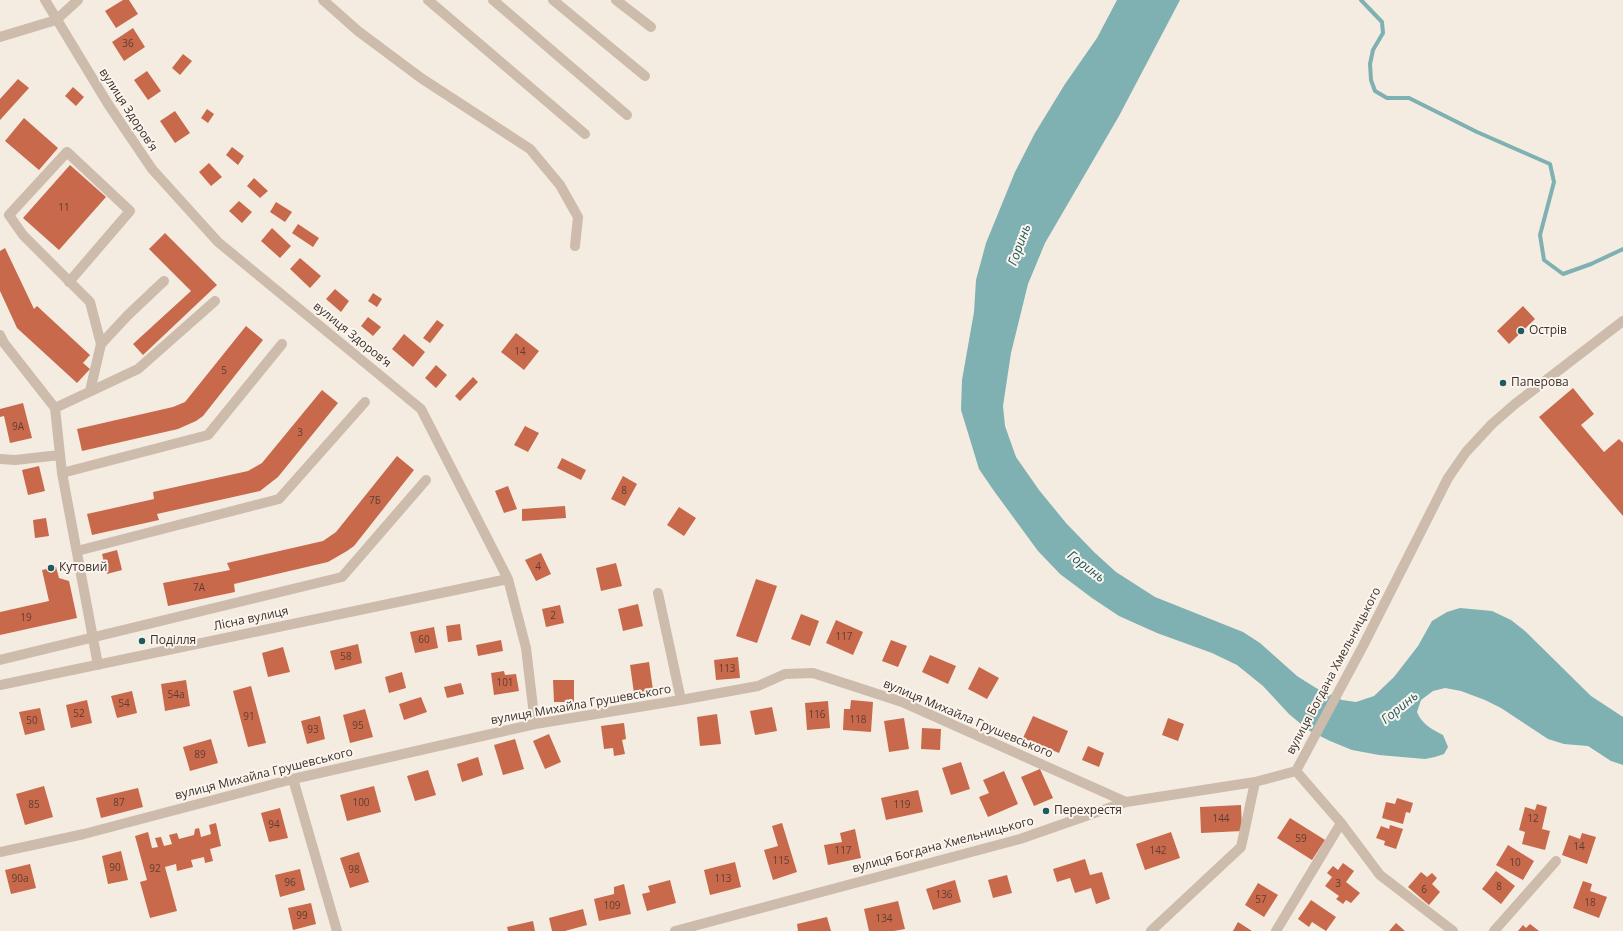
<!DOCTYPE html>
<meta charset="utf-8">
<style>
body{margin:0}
canvas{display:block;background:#f4ebe1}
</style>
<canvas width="1623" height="931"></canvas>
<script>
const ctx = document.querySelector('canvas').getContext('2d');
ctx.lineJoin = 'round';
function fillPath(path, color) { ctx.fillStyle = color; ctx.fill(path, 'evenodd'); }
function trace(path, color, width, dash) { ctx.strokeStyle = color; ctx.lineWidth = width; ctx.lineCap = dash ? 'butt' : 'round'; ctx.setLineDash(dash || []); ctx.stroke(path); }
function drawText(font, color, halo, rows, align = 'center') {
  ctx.font = font + ' "Open Sans",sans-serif'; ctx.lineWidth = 4; ctx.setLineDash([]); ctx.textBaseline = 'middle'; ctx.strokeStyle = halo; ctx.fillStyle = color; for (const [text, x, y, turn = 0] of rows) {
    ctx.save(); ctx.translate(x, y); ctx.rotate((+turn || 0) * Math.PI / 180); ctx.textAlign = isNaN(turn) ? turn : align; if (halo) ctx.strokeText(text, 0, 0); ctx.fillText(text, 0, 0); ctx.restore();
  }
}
const water = new Path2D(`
 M1117 0H1180L1119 116 1045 243 1028 284 1011 353 1003 406 1005 426 1016 457 1039 490 1066 523 1094 552 1116 572 1155 597 1243 632 1260 643 1297 676 1316 688 1342 700 1356 702 1374 696 1394 677 1418 646 1432 621 1447 612 1460 608 1492 611 1511 620 1525 631 1591 696 1623 717V765L1611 761 1588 746 1564 744 1548 739 1501 708 1485 700 1461 691 1445 688 1433 691 1421 700 1417 712C1422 724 1431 729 1443 735L1448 747 1444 754 1435 757 1425 759 1379 755 1352 750 1330 741 1308 730 1289 714 1263 686 1237 665 1212 653 1157 633 1119 616 1092 598 1060 574 1038 551 994 491 979 469 961 410 962 380 974 312 976 280 986 243 1015 172 1035 133 1065 84 1097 38Z`);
const stream = new Path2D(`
 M1361 0 1382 22 1383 33 1373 50 1370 64 1371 80 1375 91 1387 98H1409L1477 132 1550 164 1554 182 1540 235 1544 260 1563 274 1591 264 1623 249`);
const building = new Path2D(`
 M123 0H129L138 14 116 28 105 11Z
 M133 28 145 47 124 61 112 42Z
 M183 54 192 61 180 75 172 68Z
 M147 71 161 91 148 100 134 80Z
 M18 79 29 88 0 120V99Z
 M73 87 84 97 76 106 65 96Z
 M207 109 214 114 208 123 201 118Z
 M175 111 190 133 175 143 160 121Z
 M24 118 58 148 39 170 5 141Z
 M232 147 244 156 238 165 226 155Z
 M209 163 222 177 211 186 199 172Z
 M70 165 106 197 59 250 23 218Z
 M254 178 268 191 260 198 247 186Z
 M239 201 252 212 242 223 229 211Z
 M276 202 292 212 285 222 270 212Z
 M298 224 319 238 313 247 292 233Z
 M272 228 291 246 280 258 261 241Z
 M165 233 217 285 143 355 133 344 191 291 149 249Z
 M5 248 34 309 37 306 90 355 83 363 90 369 77 383 17 328 0 291V251Z
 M300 258 321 276 310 288 290 269Z
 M335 289 349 301 341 312 326 299Z
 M373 293 382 299 377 307 368 301Z
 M1523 306 1535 319 1509 344 1497 331Z
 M368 317 381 327 373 336 361 326Z
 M437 320 444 325 430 343 423 338Z
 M246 326 263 340 203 416 196 421 178 429 82 451 77 429 173 407 185 402Z
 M516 333 539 351 524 370 501 352Z
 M404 334 425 352 413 367 392 349Z
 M436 365 447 375 436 388 425 378Z
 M473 377 478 382 460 401 455 396Z
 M1573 388 1594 414 1581 425 1604 452 1619 439 1623 443V516L1539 417Z
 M322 390 338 403 278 477 260 491 157 514 159 520 92 535 87 514 154 499 153 492 248 471 262 463Z
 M23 403 32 438 10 443 4 416 0 417V409Z
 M525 426 539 433 528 452 514 445Z
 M397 456 414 470 354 546 347 551 328 562 234 584 235 592 168 606 163 583 230 570 227 563 323 541 336 532Z
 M562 458 586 470 581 480 557 468Z
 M39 466 45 491 28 495 22 470Z
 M623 476 637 484 625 506 611 499Z
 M508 486 517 509 504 513 495 491Z
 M565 506 566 518 522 521V509Z
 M679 507 696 518 684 536 667 525Z
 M46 518 49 536 35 538 33 520Z
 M117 550 122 570 107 574 102 554Z
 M541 553 551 574 536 581 525 560Z
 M616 563 622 586 601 591 596 568Z
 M56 567 59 578 69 581 77 618 0 635V612L49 601 42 570Z
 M756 579 777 586 757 643 736 636Z
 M638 604 643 626 623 631 618 609Z
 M560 605 564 623 546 627 542 609Z
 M801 614 819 621 810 646 791 639Z
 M836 620 863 632 853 655 826 643Z
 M460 624 462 640 448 642 446 626Z
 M434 627 438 648 415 653 410 632Z
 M501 640 503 651 478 656 476 645Z
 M891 640 907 646 898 667 882 661Z
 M358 644 362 663 335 670 330 651Z
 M283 647 290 672 268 677 262 653Z
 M930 655 956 666 948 684 922 672Z
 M738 657 740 678 716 680 714 660Z
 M649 662 653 690 634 693 630 665Z
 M979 667 999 678 987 699 968 689Z
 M504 671 505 675 516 674 519 691 494 695 491 673Z
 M402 672 406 688 389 693 385 677Z
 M186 680 190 706 165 711 161 684Z
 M553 680H574V702H554Z
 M461 683 464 694 447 698 444 687Z
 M251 686 266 743 248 747 233 691Z
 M132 691 137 713 117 718 111 696Z
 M421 697 427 712 404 720 399 704Z
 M87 700 92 723 71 728 66 705Z
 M851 700 873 702 871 732 843 730 844 709H850Z
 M828 701 830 728 807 730 805 703Z
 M772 707 777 731 755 735 750 711Z
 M40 708 45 730 25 735 19 712Z
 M365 709 373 737 350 743 343 715Z
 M717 714 721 744 700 746 697 717Z
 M320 716 325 739 307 744 301 721Z
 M1033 716 1068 731 1059 753 1023 738Z
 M904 718 909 749 889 752 884 721Z
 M1168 718 1184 724 1178 741 1162 735Z
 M624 723 626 739 622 740 625 754 614 756 613 748 604 749 601 726Z
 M922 728 941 729 940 750 921 749Z
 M549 734 561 762 545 769 533 741Z
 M211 739 218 763 190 771 183 747Z
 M515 739 524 769 503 775 494 745Z
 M1088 746 1104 753 1099 767 1082 760Z
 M478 757 483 775 462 782 457 764Z
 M961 762 970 789 951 795 942 768Z
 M1040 769 1053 798 1034 806 1021 777Z
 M428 770 436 795 415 801 407 776Z
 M1004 771 1018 804 988 817 979 797 989 793 983 780Z
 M44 786 53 817 25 825 16 794Z
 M374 786 381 812 347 821 340 795Z
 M138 788 143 807 101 818 96 798Z
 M918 790 923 812 886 820 881 798Z
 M1397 798 1413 803 1410 813 1406 812 1403 824 1382 818 1386 802 1395 804Z
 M1537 804 1547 807 1542 829 1550 831 1545 850 1522 844 1525 832 1519 830 1525 807 1535 810Z
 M1241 805 1242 831 1201 833 1200 807Z
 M280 808 288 838 269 842 261 813Z
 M1290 818 1325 840 1312 860 1277 838Z
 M216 823 221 846 210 849 213 861 205 863 204 857 191 860 193 867 177 871 176 864 165 867 177 911 150 918 140 882 147 880 135 836 148 832 152 848 158 847 155 838 161 837 164 846 172 844 169 835 177 833 179 839 194 835 195 829 199 828 201 837 211 834 209 825Z
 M782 823 797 872 773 880 764 850 778 846 772 826Z
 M1390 825 1403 829 1396 849 1384 845 1385 841 1376 838 1381 826 1389 829Z
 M855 829 861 858 828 865 824 845 842 842 840 833Z
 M1171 832 1180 858 1145 870 1136 844Z
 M1582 833 1596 837 1587 864 1562 855 1569 835 1580 839Z
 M1508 845 1534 861 1523 880 1496 865Z
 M121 851 128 880 108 884 102 856Z
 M359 852 369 882 350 888 340 858Z
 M1085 859 1090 875 1102 872 1110 899 1096 904 1091 888 1075 893 1070 878 1057 882 1053 869Z
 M735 862 741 887 710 895 704 870Z
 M1343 863 1354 871 1346 882 1360 893 1351 903 1346 900 1343 904 1336 899 1339 896 1325 886 1332 877 1327 873 1333 866 1338 870Z
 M30 864 36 888 11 894 5 870Z
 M300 869 305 890 280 897 275 875Z
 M1496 871 1515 886 1501 904 1482 889Z
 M1421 872 1427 877 1432 873 1437 878 1432 884 1440 892 1429 905 1408 887Z
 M1007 875 1012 893 993 898 988 880Z
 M670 880 676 903 647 911 642 894 650 892 648 886Z
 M955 880 961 902 933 910 926 889Z
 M1583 881 1592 884 1590 891 1607 897 1599 918 1573 908Z
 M1258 883 1278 895 1264 917 1245 905Z
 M624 884 631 914 599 921 594 899 614 894V887Z
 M1311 900 1336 917 1326 931 1312 922 1309 927 1298 919Z
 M898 901 905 929 894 931H869L864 909Z
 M311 903 316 924 293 930 288 908Z
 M583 909 587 925 565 931H552L549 918Z
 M827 917 831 931H798L797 924Z
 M533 921 535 931H508L507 927Z
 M1238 922 1252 931H1233Z
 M1396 923 1405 931H1389Z
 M1530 924 1539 931H1518L1523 925 1526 928Z`);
const minor = new Path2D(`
 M45 0 108 104 152 169 218 242 421 409 508 579 526 648 535 724
 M323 0 358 31 421 78 530 149 560 185 578 217 575 246
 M428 0 585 134
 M493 0 627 115
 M553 0 645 76
 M616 0 651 27
 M0 37 56 20 78 0
 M69 282 130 211 67 152 9 215 23 235 90 302 101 344
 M0 335 4 343 55 408 62 473 98 665
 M90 391 101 344 128 315 164 281
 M55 408 138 369 215 301
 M0 459 15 460 60 455
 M62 473 208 435 282 344
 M77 551 279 499 365 402
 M658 593 681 700
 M0 660 342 577 426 480
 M0 685 508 579
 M1296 771 1341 823 1380 875 1453 931
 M293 779 337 931
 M0 852 84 834 293 779 535 724 681 700 758 686 785 674 813 673 902 702 1126 802
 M675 931 1020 839 1126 802 1255 782 1296 771 1363 646 1448 478 1466 452 1492 424 1515 404 1623 321
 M1151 931 1241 847 1255 782
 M1276 931 1341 823
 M1494 931 1556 861`);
const markers = [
 [1521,331,4,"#1f5a5e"],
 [1503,383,4,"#1f5a5e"],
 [51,568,4,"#1f5a5e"],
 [142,641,4,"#1f5a5e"],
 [1046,811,4,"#1f5a5e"]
];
const numberNames = [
 ["36",128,44],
 ["11",64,208],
 ["14",520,352],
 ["5",224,371],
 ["9А",18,427],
 ["3",300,433],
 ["8",624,491],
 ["7Б",375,501],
 ["4",538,567],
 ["7А",199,588],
 ["2",553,616],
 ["19",26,618],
 ["117",844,637],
 ["60",424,640],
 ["58",346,657],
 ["113",727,669],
 ["101",505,683],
 ["54а",176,695],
 ["54",124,704],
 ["52",79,714],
 ["116",817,715],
 ["91",249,717],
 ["118",858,720],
 ["50",32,721],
 ["95",358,726],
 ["93",313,730],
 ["89",200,755],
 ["87",119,803],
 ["100",361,803],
 ["85",34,805],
 ["119",902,805],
 ["144",1221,819],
 ["12",1533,819],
 ["94",274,825],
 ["59",1301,839],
 ["14",1579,847],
 ["117",843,851],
 ["142",1158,851],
 ["115",781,861],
 ["10",1515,863],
 ["90",115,868],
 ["92",155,869],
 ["98",354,870],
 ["90а",20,879],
 ["113",723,879],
 ["96",290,883],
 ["3",1338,884],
 ["8",1499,887],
 ["6",1424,890],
 ["136",944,895],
 ["57",1261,900],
 ["18",1590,903],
 ["109",612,906],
 ["99",302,916],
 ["134",884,919]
];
const streetNames = [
 ["вулиця Здоровʼя",128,110,57],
 ["вулиця Здоровʼя",352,335,39],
 ["Лісна вулиця",251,619,-12],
 ["вулиця Богдана Хмельницького",1334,671,-62],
 ["вулиця Михайла Грушевського",581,705,-10],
 ["вулиця Михайла Грушевського",968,719,23],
 ["вулиця Михайла Грушевського",264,774,-14],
 ["вулиця Богдана Хмельницького",943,845,-15]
];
const poiNames = [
 ["Острів",1529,331],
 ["Паперова",1511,383],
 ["Кутовий",59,568],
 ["Поділля",150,641],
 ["Перехрестя",1054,811]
];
const waterNames = [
 ["Горинь",1020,245,-70],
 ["Горинь",1086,567,37],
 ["Горинь",1400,708,-39]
];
fillPath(water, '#7fb0b2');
trace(stream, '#7fb0b2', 4);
fillPath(building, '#c8694b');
trace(minor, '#cdbbac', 10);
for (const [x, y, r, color] of markers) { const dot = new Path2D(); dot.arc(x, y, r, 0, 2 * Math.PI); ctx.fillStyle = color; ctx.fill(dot); trace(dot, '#fbf5ee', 1.5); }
drawText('10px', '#5e3e33', null, numberNames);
drawText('12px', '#3b302b', '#fbf5ee', streetNames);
drawText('12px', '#3b302b', '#fbf5ee', poiNames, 'left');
drawText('italic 13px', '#1f5a5e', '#fbf5ee', waterNames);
</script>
